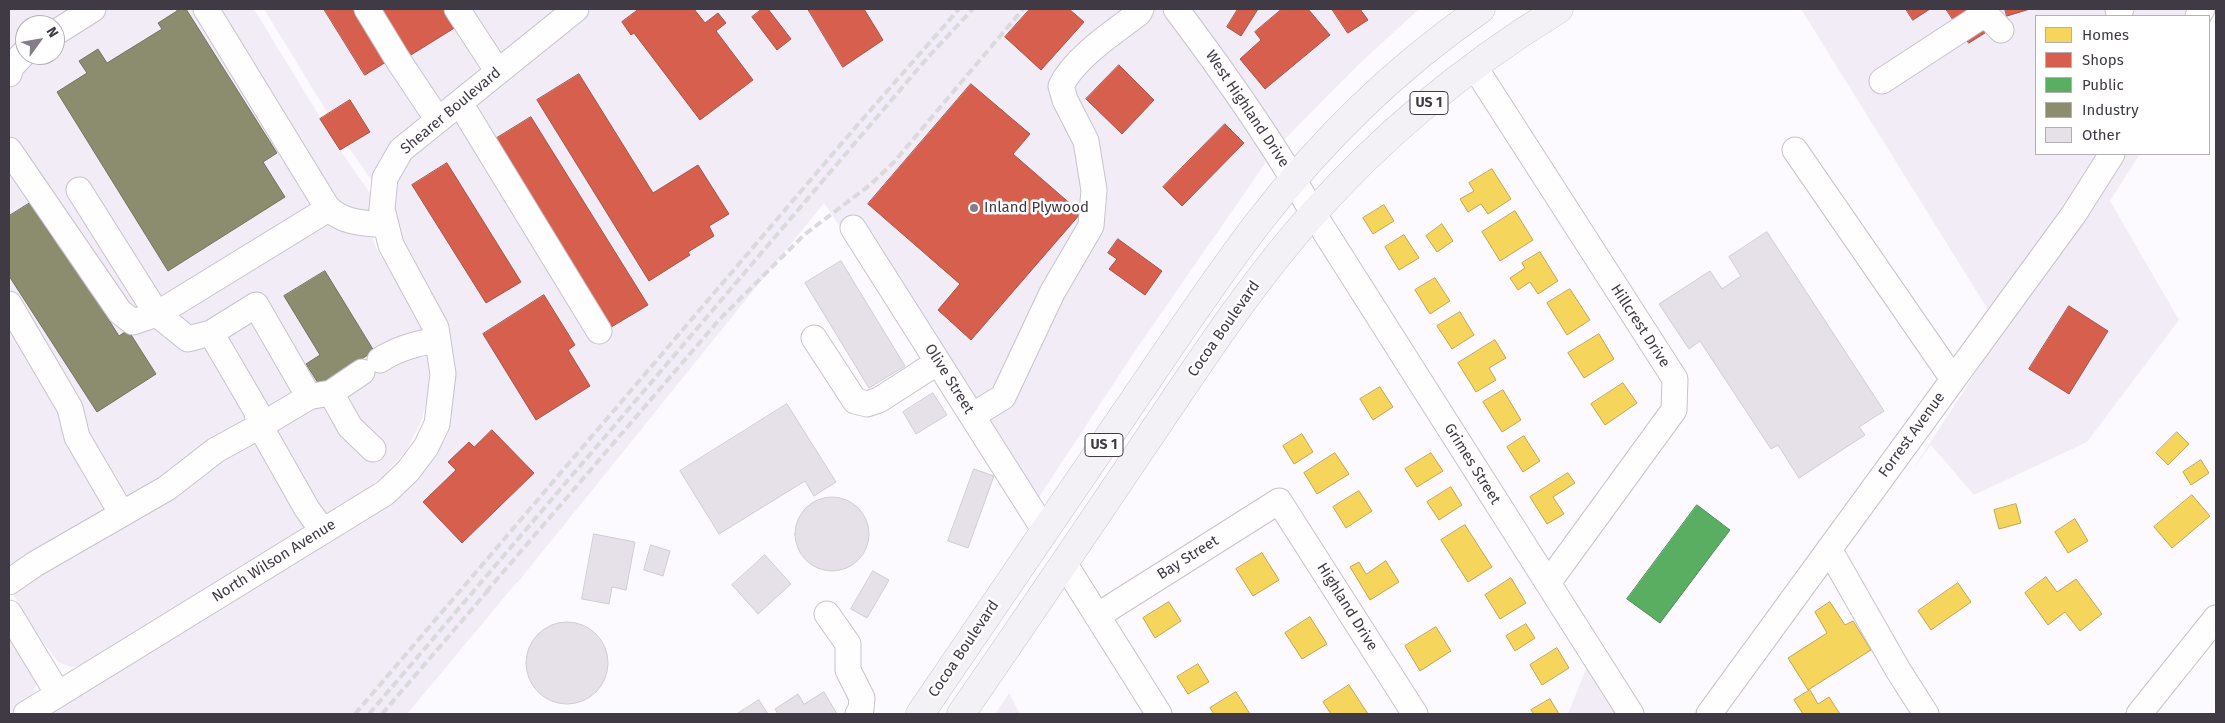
<!DOCTYPE html>
<style>
body{margin:0}
#map{position:relative;width:2225px;height:723px;overflow:hidden;background:#fcfafe;font-family:"Fira Sans",sans-serif}
canvas{display:block}
.frame{position:absolute;inset:0;border:10px solid #403a45;pointer-events:none}
.legend{position:absolute;left:2035px;top:15px;width:175px;height:140px;box-sizing:border-box;background:#fff;border:1px solid #b3b0b5;margin:0;padding:6px 9px;list-style:none;font-size:15px;color:#403a45}
.legend li{display:flex;align-items:center;gap:10px;height:25px}
.legend b{width:25px;border:1px solid #b3b0b5}
.north{position:absolute;left:15px;top:15px;width:50px;height:50px;box-sizing:border-box;background:#fff;border:1px solid #b3b0b5;border-radius:50%;rotate:58deg;font-size:14px;font-weight:700;line-height:20px;text-align:center;color:#403a45}
.north::after{content:'';display:block;margin:auto;width:18px;height:22px;background:#827d86;clip-path:polygon(50% 0,100% 100%,50% 72%,0 100%)}
</style>
<div id="map">
<canvas width="2225" height="723"></canvas>
<div class="frame"></div>
<ul class="legend">
<li><b style="height:14px;background:#f6d55c"></b>Homes</li>
<li><b style="height:14px;background:#d6604d"></b>Shops</li>
<li><b style="height:14px;background:#5aae61"></b>Public</li>
<li><b style="height:14px;background:#8c8c6e"></b>Industry</li>
<li><b style="height:14px;background:#e6e1e9"></b>Other</li>
</ul>
<div class="north">N</div>
</div>
<script>
const ctx = document.querySelector('canvas').getContext('2d');
ctx.lineJoin = 'round';
function fillPath(path, color) { ctx.fillStyle = color; ctx.fill(path, 'evenodd'); }
function trace(path, color, width, dash) { ctx.strokeStyle = color; ctx.lineWidth = width; ctx.lineCap = dash ? 'butt' : 'round'; ctx.setLineDash(dash || []); ctx.stroke(path); }
function drawText(font, color, halo, rows, align = 'center') {
  ctx.font = font + ' "Fira Sans",sans-serif'; ctx.lineWidth = 5; ctx.setLineDash([]); ctx.textBaseline = 'middle'; ctx.strokeStyle = halo; ctx.fillStyle = color; for (const [text, x, y, turn = 0] of rows) {
    ctx.save(); ctx.translate(x, y); ctx.rotate((+turn || 0) * Math.PI / 180); ctx.textAlign = isNaN(turn) ? turn : align; if (halo) ctx.strokeText(text, 0, 0); ctx.fillText(text, 0, 0); ctx.restore();
  }
}
const built = new Path2D(`
 M9 9H254L340 150 370 193 369 224 376 248 419 319 430 365 428 396 421 422 406 451 383 476 347 506 85 665 71 667 58 662 31 625 9 587ZM25 25H55V55H25Z
 M264 9H562L375 185 347 145Z
 M590 9H1162L1269 158 1137 348 1037 500 857 215 840 225 848 238 824 203 518 582H517L407 714H42L390 500 450 398 392 207 395 180 408 156Z
 M1188 9H1419L1357 66 1282 142Z
 M1801 9H2191L2187 16H2036V154H2101L1990 313Z
 M2123 154H2140L2110 201 2179 320 2087 442 1974 495 1931 445 1913 469 2002 332Z
 M9 626 38 676 35 691 26 702 9 713Z
 M1588 664 1619 714H1568Z
 M1009 693 1020 714H995Z`);
const homes = new Path2D(`
 M1492 169 1511 199 1488 214 1481 204 1468 212 1460 199 1474 191 1469 183Z
 M1384 205 1394 221 1373 234 1363 218Z
 M1515 211 1533 240 1500 261 1482 232Z
 M1442 224 1453 241 1437 252 1426 236Z
 M1404 235 1419 258 1399 270 1385 247Z
 M1540 252 1558 281 1538 294 1530 282 1518 290 1510 278 1525 268 1522 263Z
 M1435 278 1450 301 1430 314 1415 290Z
 M1570 289 1590 320 1567 335 1547 303Z
 M1460 312 1474 335 1452 349 1437 326Z
 M1599 334 1614 359 1584 378 1568 353Z
 M1495 340 1506 358 1489 368 1496 380 1476 392 1458 363Z
 M1623 383 1637 403 1605 425 1591 404Z
 M1380 387 1393 407 1373 420 1360 399Z
 M1503 390 1521 420 1502 432 1483 402Z
 M2177 432 2189 444 2168 465 2156 453Z
 M1302 434 1313 452 1294 464 1283 446Z
 M1524 436 1540 461 1523 472 1507 447Z
 M1335 453 1349 474 1317 494 1304 473Z
 M1431 453 1443 471 1417 487 1405 469Z
 M2201 460 2209 473 2191 485 2183 472Z
 M1568 473 1575 483 1553 497 1564 514 1547 524 1530 497Z
 M1451 487 1462 505 1439 520 1427 502Z
 M1359 491 1372 511 1346 528 1333 507Z
 M2192 495 2210 516 2172 548 2154 527Z
 M2016 504 2021 523 1999 529 1994 510Z
 M2075 519 2088 541 2068 553 2055 532Z
 M1465 525 1492 567 1468 582 1441 540Z
 M1262 553 1279 580 1253 596 1236 569Z
 M1386 561 1399 582 1370 600 1350 567 1359 562 1366 574Z
 M2046 577 2057 592 2076 579 2102 614 2080 631 2065 612 2048 625 2025 593Z
 M1511 578 1526 603 1500 619 1485 595Z
 M1958 583 1971 602 1931 630 1918 611Z
 M1169 602 1181 621 1155 638 1143 618Z
 M1830 602 1845 625 1853 621 1871 650 1808 690 1788 658 1827 633 1815 612Z
 M1310 617 1327 644 1302 659 1285 633Z
 M1526 624 1535 638 1515 651 1506 636Z
 M1436 627 1451 651 1420 671 1405 646Z
 M1557 648 1569 668 1542 685 1530 665Z
 M1198 664 1209 682 1188 694 1177 677Z
 M1349 685 1368 714H1331L1323 702Z
 M1810 690 1818 704 1829 697 1840 714H1803L1794 700Z
 M1236 692 1250 714H1214L1210 708Z
 M1550 699 1559 714H1534L1531 710Z`);
const shops = new Path2D(`
 M324 9H352L386 62 365 75Z
 M376 9H445L456 27 406 58Z
 M639 9H694L705 23 718 13 726 23 716 31 753 80 700 120 634 33 631 35 622 22Z
 M762 9H768L791 39 777 50 752 17Z
 M808 9H864L883 40 843 67Z
 M1030 9H1069L1084 22 1041 70 1005 37Z
 M1238 9H1258L1241 36 1227 27Z
 M1282 9H1308L1330 35 1265 89 1240 59 1261 40 1255 32Z
 M1332 9H1360L1368 20 1348 33Z
 M1906 9H1930L1913 20Z
 M1946 9H1973L1988 31 1969 43Z
 M2005 9H2030L2007 16Z
 M1119 65 1154 100 1122 134 1086 99Z
 M579 74 653 193 698 165 729 214 709 226 714 236 688 252 690 255 649 281 537 100Z
 M971 84 1030 134 1013 154 1081 213 971 340 938 310 960 284 868 204Z
 M350 100 370 132 340 150 320 119Z
 M531 117 648 305 608 329 492 141Z
 M1225 124 1244 143 1182 206 1163 187Z
 M447 163 521 282 486 303 412 185Z
 M1118 239 1162 271 1145 295 1109 269 1117 259 1108 253Z
 M544 295 575 345 568 350 590 386 536 420 483 334Z
 M2069 306 2108 331 2069 394 2029 369Z
 M492 430 534 473 462 543 423 502 456 470 448 462 469 442 474 447Z`);
const public = new Path2D(`
 M1697 505 1730 530 1660 623 1627 599Z`);
const industry = new Path2D(`
 M176 9H186L277 153 263 162 285 197 168 271 57 92 87 73 79 61 98 49 107 63 162 29 158 23 177 11Z
 M30 203 52 237 55 235 119 336 128 330 156 374 97 412 9 276V216Z
 M325 271 374 351 320 386 306 364 320 355 284 296Z`);
const building = new Path2D(`
 M1767 232 1884 411 1859 427 1865 435 1799 478 1778 445 1771 449 1700 341 1689 349 1659 304 1710 271 1722 289 1741 276 1729 257Z
 M841 261 905 366 869 388 805 283Z
 M933 393 947 415 916 434 903 412Z
 M787 404 836 482 814 496 805 481 719 534 680 471Z
 M974 469 994 476 968 548 948 541Z
 M795 534a37 37 0 1 1 74 0a37 37 0 1 1-74 0Z
 M594 534 635 542 626 590 612 587 609 604 582 599Z
 M651 545 670 551 663 576 644 570Z
 M765 555 791 584 758 614 732 585Z
 M873 571 889 580 867 618 851 609Z
 M526 663a41 41 0 1 1 82 0a41 41 0 1 1-82 0Z
 M824 692 837 714H778L775 709 798 694 804 704Z
 M759 700 768 714H737Z`);
const minor = new Path2D(`
 M206 9 327 207C342 223 364 223 386 225
 M367 9 398 60 438 120
 M457 9 498 72
 M1176 9C1225 74 1273 142 1313 213L1631 714
 M2118 10 2121 9
 M2198 16 2202 9
 M55 33 93 9
 M1474 66 1675 379 1674 410 1548 583
 M9 74 11 67 25 52
 M1882 81 1980 17C1989 15 1994 23 2001 30
 M460 103 599 331
 M9 150 120 312 133 322 157 314 188 339 211 333
 M1795 150 1953 379
 M79 190 157 314 328 209
 M853 228 1045 531
 M9 304 70 408 77 437 122 514
 M256 305 309 397 260 426 256 410 211 333Z
 M814 338 855 401 867 404 879 400 938 362
 M380 360C398 348 417 343 438 340
 M331 393 350 427 373 449
 M313 396 331 393 362 372
 M972 416 1003 397 1052 293 1091 226 1094 190 1086 141 1065 100 1061 86C1074 58 1114 32 1139 13L1141 9
 M1829 549 1898 670 1926 714
 M1064 563 1159 714
 M9 582 35 564 167 488 216 450 260 426 307 509 323 531
 M9 613 58 694
 M827 614 848 644V670L862 698 861 709 858 714
 M1097 616 1279 501 1415 714
 M26 714 385 493 408 471 426 447 437 424 443 374 436 328 391 245 382 209 385 178 401 150 576 9
 M1709 714 2074 214 2112 154
 M2139 714 2216 618`);
const major = new Path2D(`
 M920 714C988 614 1057 513 1125 413 1169 349 1211 284 1258 223 1321 141 1397 67 1481 9
 M961 714C1024 623 1086 531 1148 439 1200 362 1250 285 1311 216 1382 135 1468 65 1559 9`);
const rail = new Path2D(`
 M486 592 719 320 804 235 870 185 894 162 1023 9
 M355 714 854 129 959 9
 M369 714 929 56 973 9
 M382 714 491 587`);
const markers = [
 [974,208,5,"#827d86"]
];
const shields = [
 [1429,103,38],
 [1104,445,38]
];
const shieldNames = [
 ["US 1",1429,103],
 ["US 1",1104,445]
];
const streetNames = [
 ["West Highland Drive",1247,109,56],
 ["Shearer Boulevard",451,111,-40],
 ["Hillcrest Drive",1640,326,57],
 ["Cocoa Boulevard",1224,329,-55],
 ["Olive Street",949,379,58],
 ["Forrest Avenue",1912,435,-54],
 ["Grimes Street",1472,464,58],
 ["Bay Street",1188,558,-32],
 ["North Wilson Avenue",274,561,-32],
 ["Highland Drive",1347,607,58],
 ["Cocoa Boulevard",964,649,-56]
];
const poiNames = [
 ["Inland Plywood",984,208]
];
fillPath(built, '#f2ecf6');
fillPath(homes, '#f6d55c');
trace(homes, '#bfa655', 1);
fillPath(shops, '#d6604d');
trace(shops, '#a9554b', 1);
fillPath(public, '#5aae61');
trace(public, '#528b59', 1);
fillPath(industry, '#8c8c6e');
trace(industry, '#757362', 1);
fillPath(building, '#e6e1e9');
trace(building, '#d0ccd3', 1);
trace(minor, '#c7c3ca', 27);
trace(major, '#c7c0cc', 29);
trace(minor, '#fffeff', 25);
trace(major, '#f4f1f6', 28);
trace(rail, '#dad9db', 4, [8, 4]);
for (const [x, y, r, color] of markers) { const dot = new Path2D(); dot.arc(x, y, r, 0, 2 * Math.PI); ctx.fillStyle = color; ctx.fill(dot); trace(dot, '#fff', 2); }
for (const [x, y, w] of shields) { const box = new Path2D(); box.roundRect(x - w / 2, y - 11.5, w, 23, 4); ctx.fillStyle = '#fff'; ctx.fill(box); trace(box, '#403a45', 1); }
drawText('bold 14px', '#403a45', null, shieldNames);
drawText('15px', '#403a45', '#fff', streetNames);
drawText('15px', '#403a45', '#fff', poiNames, 'left');
</script>
